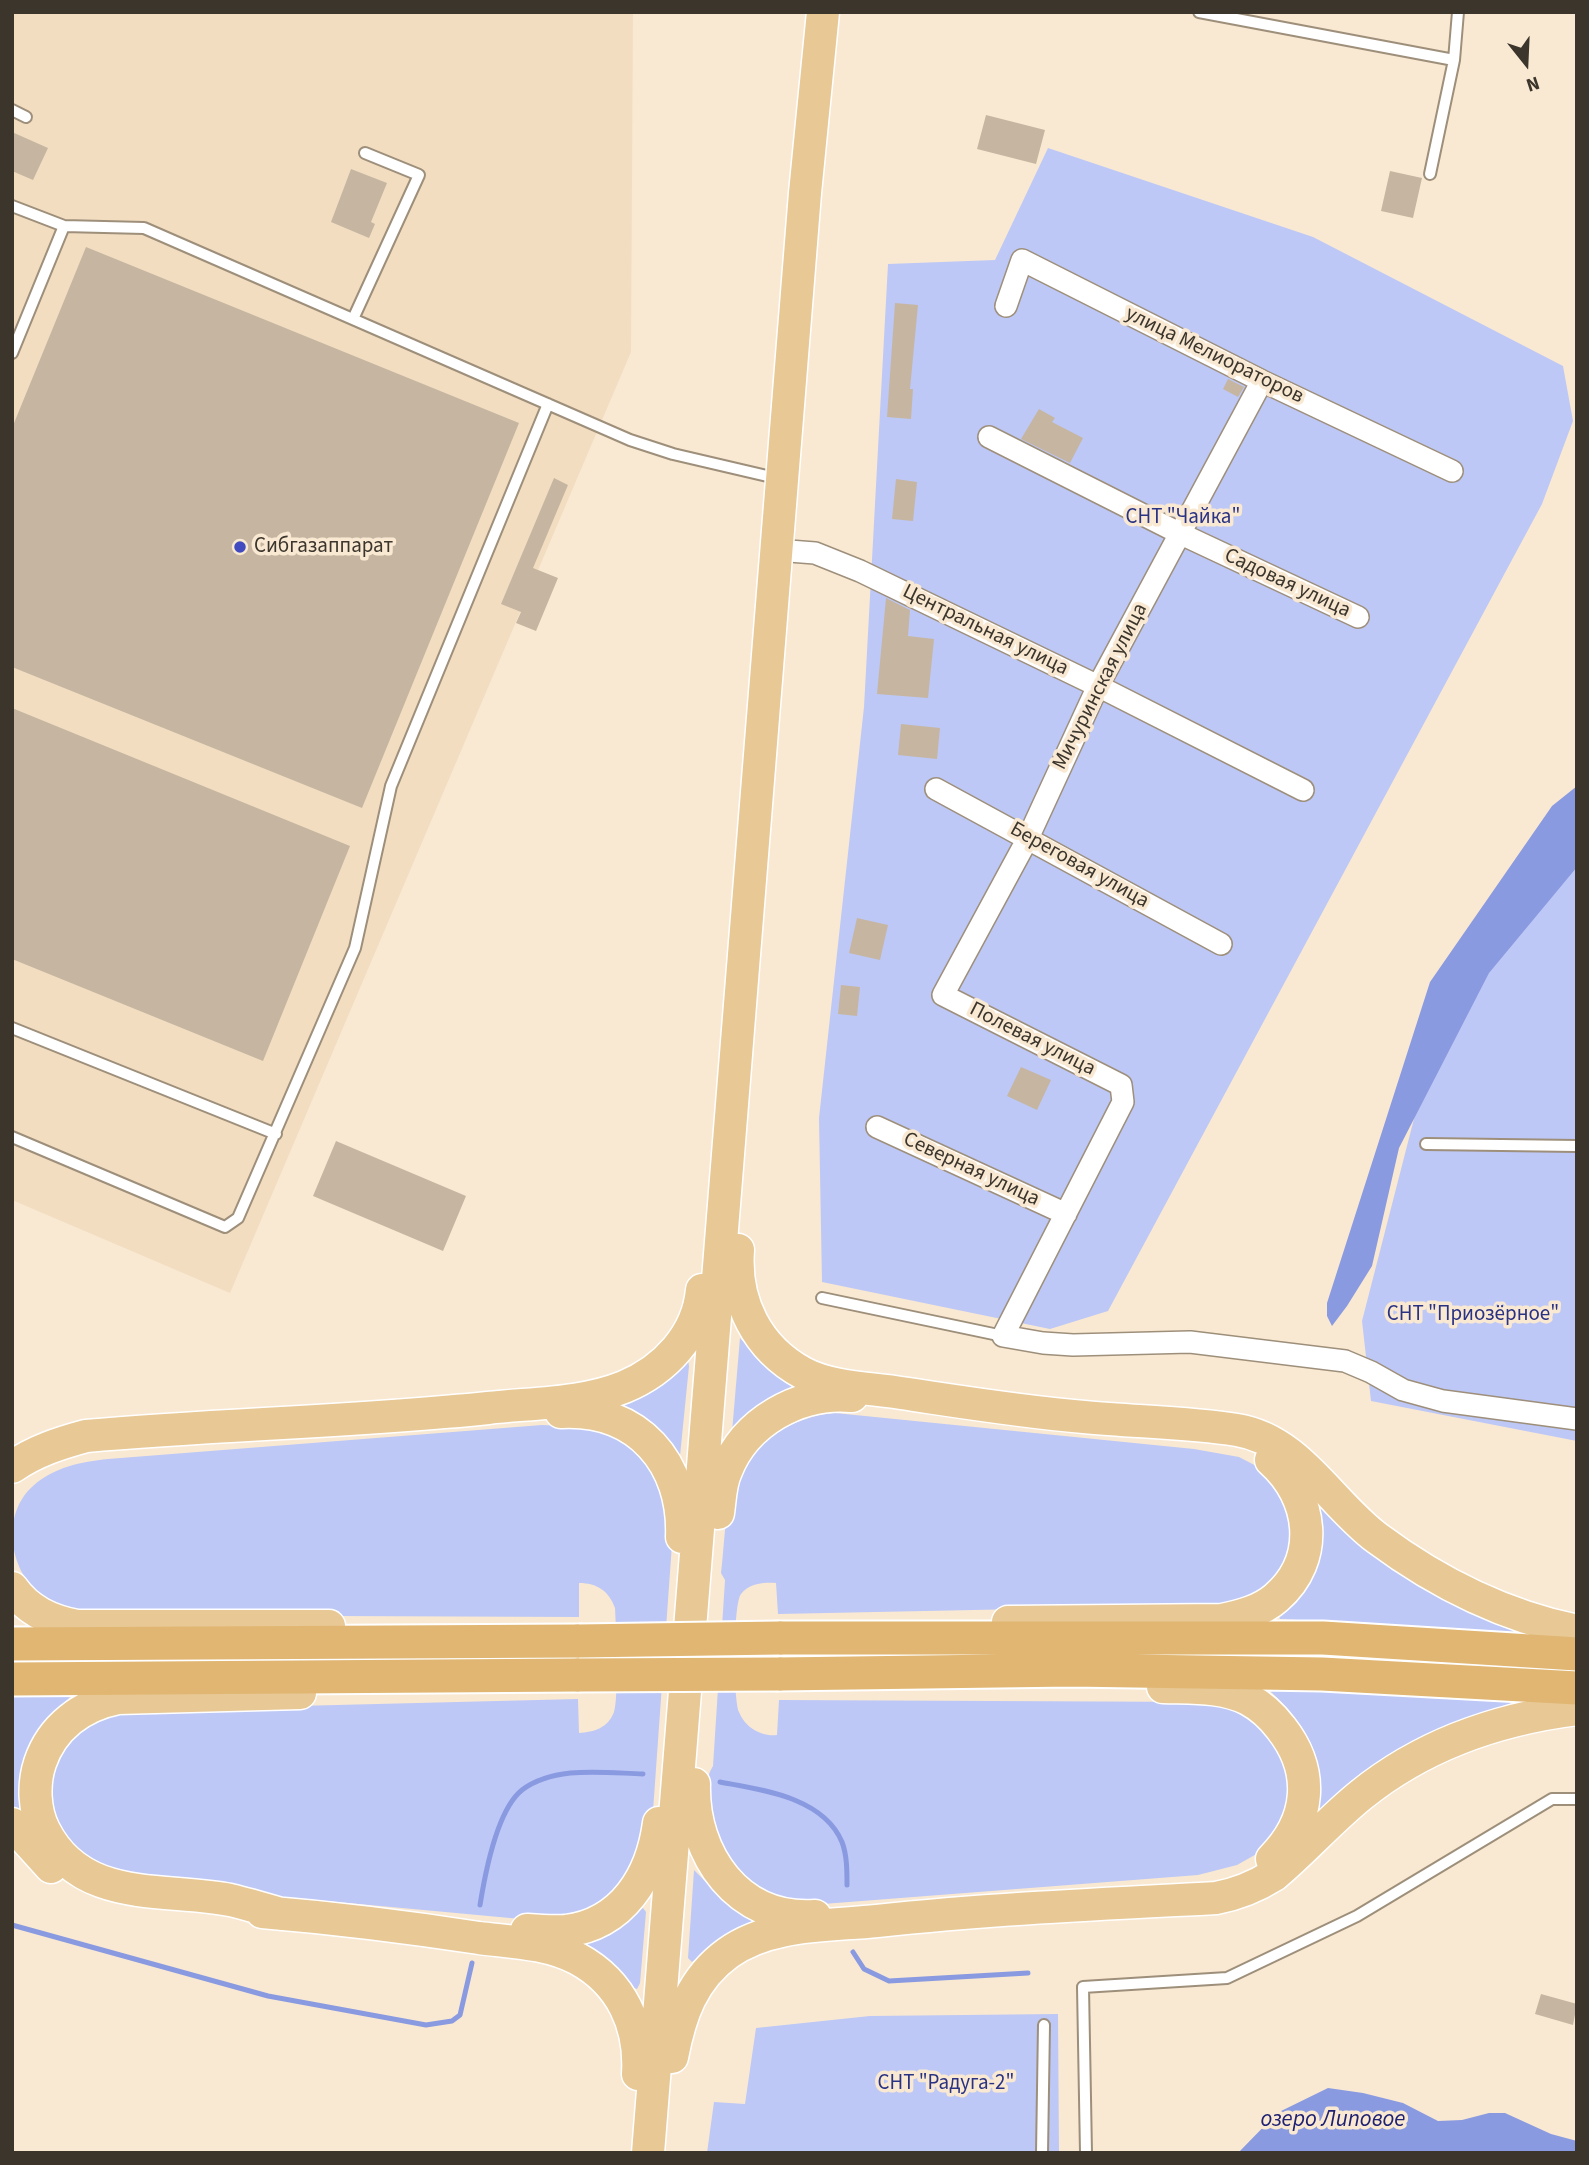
<!DOCTYPE html>
<meta charset="utf-8">
<style>
body{margin:0}
#map{position:relative;width:1589px;height:2165px;overflow:hidden;background:#f9e9d3;font-family:"Source Sans 3",sans-serif}
canvas{display:block}
.frame{position:absolute;inset:0;border:14px solid #3b352c;pointer-events:none}
.north{position:absolute;left:1491px;top:28px;width:70px;height:70px;-webkit-text-stroke:5px #f9e9d3;paint-order:stroke;rotate:162deg;font-size:19px;font-weight:700;line-height:28px;text-align:center;color:#3b352c}
.north::after{content:'';display:block;margin:auto;width:24px;height:32px;background:#3b352c;clip-path:polygon(50% 0,100% 100%,50% 72%,0 100%)}
</style>
<div id="map">
<canvas width="1589" height="2165"></canvas>
<div class="frame"></div>
<div class="north">N</div>
</div>
<script>
const ctx = document.querySelector('canvas').getContext('2d');
ctx.lineJoin = 'round';
function fillPath(path, color) { ctx.fillStyle = color; ctx.fill(path, 'evenodd'); }
function trace(path, color, width, dash) { ctx.strokeStyle = color; ctx.lineWidth = width; ctx.lineCap = dash ? 'butt' : 'round'; ctx.setLineDash(dash || []); ctx.stroke(path); }
function drawText(font, color, halo, rows, align = 'center') {
  ctx.font = font + ' "Source Sans 3",sans-serif'; ctx.lineWidth = 7; ctx.setLineDash([]); ctx.textBaseline = 'middle'; ctx.strokeStyle = halo; ctx.fillStyle = color; for (const [text, x, y, turn = 0] of rows) {
    ctx.save(); ctx.translate(x, y); ctx.rotate((+turn || 0) * Math.PI / 180); ctx.textAlign = isNaN(turn) ? turn : align; if (halo) ctx.strokeText(text, 0, 0); ctx.fillText(text, 0, 0); ctx.restore();
  }
}
const built = new Path2D(`
 M12 12H633L631 352 230 1293 12 1200Z`);
const green = new Path2D(`
 M1048 148 1313 237 1563 366 1573 421 1542 504 1108 1311 1050 1329 822 1282 819 1118 864 707 888 264 995 260Z
 M1577 835V1441L1371 1401 1362 1321 1444 1002Z
 M740 1338 773 1372 801 1388 732 1432Z
 M688 1360 689 1366 680 1456 620 1407 650 1390Z
 M835 1413 1194 1449 1239 1457 1264 1470 1284 1492 1293 1533 1286 1564 1266 1588 1251 1597 1218 1605 778 1614 776 1583C765 1582 749 1583 741 1594 733 1604 733 1698 739 1712 745 1727 761 1737 777 1735L779 1700 1204 1702 1238 1711 1252 1720 1273 1743 1288 1772 1290 1807 1269 1847 1237 1865 1198 1875 823 1904C811 1902 798 1902 786 1899 744 1889 718 1846 709 1807 706 1793 705 1778 713 1766L725 1580 721 1573C724 1551 725 1510 732 1491 747 1445 789 1417 835 1413Z
 M542 1425 585 1427 622 1441 637 1450 660 1475 673 1530 653 1811 641 1860 599 1908 553 1922 143 1884 66 1847 47 1798 53 1764 70 1737 97 1718 136 1710 578 1699 579 1733C594 1732 608 1728 614 1712 619 1699 616 1625 615 1608 609 1591 597 1583 579 1583V1617L95 1615C75 1611 56 1608 40 1595 9 1569 1 1514 33 1486 54 1467 81 1462 108 1459Z
 M1320 1505 1512 1628 1513 1632 1280 1619 1279 1616C1304 1593 1322 1569 1322 1533 1322 1524 1319 1514 1320 1505Z
 M1272 1689 1510 1700 1514 1702 1453 1724 1399 1750 1376 1764 1317 1811C1326 1759 1309 1727 1271 1692Z
 M12 1694H70L71 1696C64 1704 55 1711 47 1719 22 1748 25 1776 23 1812L20 1813 12 1805Z
 M694 1870 726 1902 755 1921V1925L706 1951 692 1962 688 1958Z
 M643 1908 646 1912 640 1983 637 1989 634 1988 616 1971 576 1941Z
 M1058 2014 1059 2153H707L714 2102 745 2104 756 2028 870 2016Z`);
const water = new Path2D(`
 M1577 786V867L1489 973 1399 1148 1372 1266 1347 1306 1332 1326 1327 1316V1303L1430 982 1552 806Z
 M1328 2088 1363 2093 1403 2103 1438 2121 1462 2120 1489 2113H1505L1551 2134 1577 2141V2153H1238L1277 2113Z`);
const stream = new Path2D(`
 M720 1782C762 1790 823 1797 842 1842 847 1855 847 1871 847 1885
 M480 1905C485 1874 497 1810 522 1790 555 1765 606 1773 643 1774
 M12 1925 268 1996 426 2025 452 2021 460 2015 472 1963
 M853 1952 864 1969 889 1981 1028 1973`);
const building = new Path2D(`
 M986 115 1045 130 1036 164 977 149Z
 M12 132 48 148 33 180 12 171Z
 M351 169 387 183 371 222 375 224 369 238 331 222Z
 M1390 171 1422 178 1413 218 1381 211Z
 M86 247 519 423 362 808 12 667V428Z
 M895 303 918 305 910 389H913L911 419 887 417Z
 M1228 379 1244 387 1238 397 1223 389Z
 M1039 409 1055 418 1052 422 1083 438 1070 463 1021 439Z
 M554 478 568 485 533 568 558 578 536 631 516 623 521 612 501 604Z
 M896 479 917 482 913 521 892 519Z
 M886 598 910 610 908 636 934 639 928 698 877 694Z
 M12 708 350 846 263 1061 12 959Z
 M901 724 940 728 937 759 898 755Z
 M857 918 888 925 880 960 849 953Z
 M841 985 860 987 857 1016 838 1014Z
 M1021 1067 1051 1080 1037 1110 1007 1096Z
 M336 1141 466 1196 443 1251 313 1196Z
 M1541 1994 1577 2004 1573 2025 1535 2014Z`);
const service = new Path2D(`
 M1199 12 1454 60 1430 174
 M1454 60 1458 12
 M12 110 26 117
 M12 206 64 226 144 228 630 440 673 454 780 479
 M353 319 419 175 365 153
 M12 353 64 226
 M12 1028 276 1134
 M12 1137 225 1227 238 1218 355 948 391 786 548 404
 M1426 1144 1577 1146
 M822 1298 1003 1336
 M1042 2153 1044 2025
 M1086 2153 1083 1987 1227 1978 1357 1916 1552 1799H1577`);
const minor = new Path2D(`
 M1006 306 1022 260 1262 381 1452 471
 M1262 381 1098 686 1028 838 943 995 1121 1085 1123 1102 1003 1336 1043 1343 1073 1345 1190 1342 1345 1361 1371 1372 1403 1390 1443 1401 1577 1419
 M989 437 1181 534 1358 617
 M776 550 815 553 860 571 1098 686 1303 790
 M936 789 1221 944
 M877 1127 1066 1214`);
const primary = new Path2D(`
 M738 1250C734 1302 757 1348 803 1373 831 1388 870 1388 901 1393 962 1402 1023 1412 1084 1417 1135 1422 1187 1422 1237 1430 1299 1440 1330 1503 1377 1538 1436 1582 1505 1616 1577 1631
 M561 1412C638 1408 685 1463 682 1537
 M12 1467C35 1451 60 1443 86 1436 220 1424 354 1422 488 1408 532 1403 582 1404 624 1387 665 1370 698 1335 702 1290
 M718 1513C720 1499 720 1484 726 1471 745 1422 799 1391 852 1396
 M12 1588C28 1611 51 1621 77 1626H329
 M1008 1622 1222 1620C1241 1616 1261 1611 1276 1598 1321 1559 1313 1497 1271 1460
 M1163 1687C1192 1688 1222 1686 1248 1699 1261 1706 1272 1716 1281 1728 1315 1771 1311 1820 1272 1859
 M694 1784C692 1855 738 1921 815 1916
 M12 1824 51 1867
 M262 1912C334 1918 407 1927 479 1938 511 1942 548 1943 578 1959 622 1983 641 2026 638 2074
 M281 1914C264 1909 247 1904 230 1900 162 1887 81 1904 44 1830 34 1810 33 1784 40 1763 52 1727 82 1705 118 1698L300 1693
 M527 1930C540 1931 553 1932 566 1931 623 1924 652 1876 659 1823
 M672 2057C680 2015 692 1979 728 1953 770 1923 828 1926 877 1921 989 1909 1102 1904 1216 1898 1238 1894 1255 1887 1274 1875 1304 1850 1330 1820 1361 1795 1424 1744 1497 1719 1577 1709
 M648 2153 805 193 823 12`);
const trunk = new Path2D(`
 M779 1638H1323L1577 1654
 M12 1644 579 1641
 M779 1674 1072 1670 1322 1674 1577 1688
 M12 1679 579 1675`);
const trunkBridge = new Path2D(`
 M579 1641 779 1638
 M579 1675 779 1674`);
const markers = [
 [240,547,7,"#414bbf"]
];
const streetNames = [
 ["улица Мелиораторов",1214,356,26],
 ["Садовая улица",1287,584,25],
 ["Центральная улица",985,631,26],
 ["Мичуринская улица",1101,687,-63],
 ["Береговая улица",1079,866,29],
 ["Полевая улица",1032,1040,27],
 ["Северная улица",971,1170,25]
];
const parkNames = [
 ["СНТ \"Чайка\"",1183,518],
 ["СНТ \"Приозёрное\"",1473,1315],
 ["СНТ \"Радуга-2\"",946,2084]
];
const poiNames = [
 ["Сибгазаппарат",254,547]
];
const waterNames = [
 ["озеро Липовое",1333,2121]
];
fillPath(built, '#f2ddc1');
fillPath(green, '#bdc8f6');
fillPath(water, '#8a9ae0');
trace(stream, '#8a9ae0', 5);
fillPath(building, '#c6b6a1');
trace(service, '#9e8f7b', 14);
trace(minor, '#9e8f7b', 24);
trace(primary, '#fff', 35);
trace(trunk, '#fff', 37);
trace(service, '#fff', 10);
trace(minor, '#fff', 21);
trace(primary, '#e8c895', 32);
trace(trunk, '#e0b672', 33);
trace(trunkBridge, '#fff', 37, []);
trace(trunkBridge, '#e0b672', 33);
for (const [x, y, r, color] of markers) { const dot = new Path2D(); dot.arc(x, y, r, 0, 2 * Math.PI); ctx.fillStyle = color; ctx.fill(dot); trace(dot, '#f9e9d3', 2.5); }
drawText('21px', '#3b352c', '#f9e9d3', streetNames);
drawText('21px', '#2a3283', '#f9e9d3', parkNames);
drawText('21px', '#3b352c', '#f9e9d3', poiNames, 'left');
drawText('italic 23px', '#1f2172', '#f9e9d3', waterNames);
</script>
